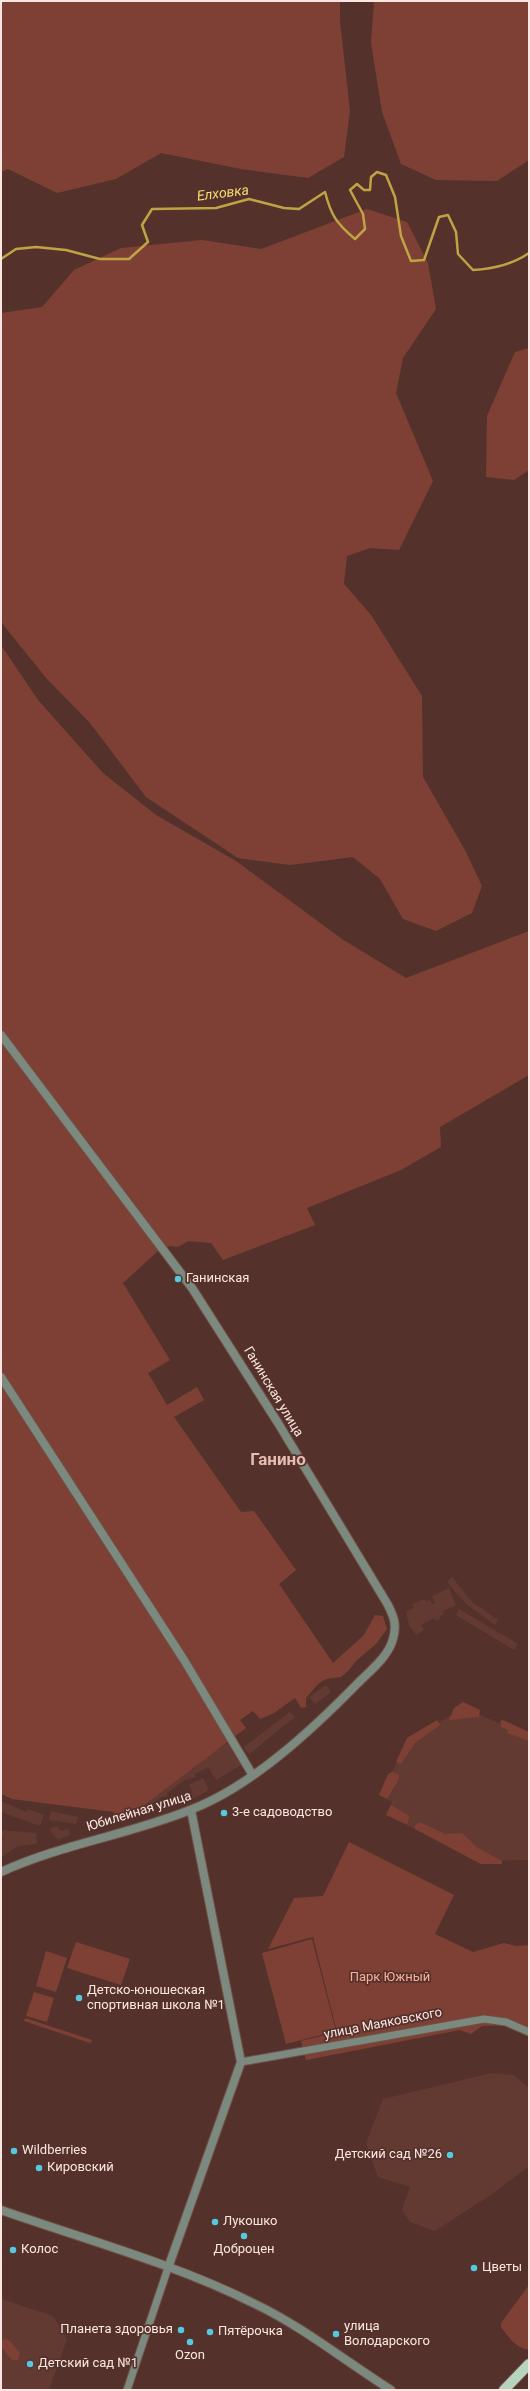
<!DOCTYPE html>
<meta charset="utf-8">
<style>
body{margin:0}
#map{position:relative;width:530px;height:2391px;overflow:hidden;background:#54322b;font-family:Roboto,sans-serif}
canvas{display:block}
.frame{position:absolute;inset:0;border:2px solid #fde6e1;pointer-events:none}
</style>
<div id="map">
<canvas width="530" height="2391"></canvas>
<div class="frame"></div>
</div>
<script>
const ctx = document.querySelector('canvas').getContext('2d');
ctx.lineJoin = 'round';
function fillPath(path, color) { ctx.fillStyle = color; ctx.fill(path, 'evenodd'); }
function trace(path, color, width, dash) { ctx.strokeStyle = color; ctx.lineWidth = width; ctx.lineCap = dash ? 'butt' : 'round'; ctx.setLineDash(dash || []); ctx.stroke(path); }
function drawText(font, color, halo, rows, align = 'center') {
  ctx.font = font + ' Roboto,sans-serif'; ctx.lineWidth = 3.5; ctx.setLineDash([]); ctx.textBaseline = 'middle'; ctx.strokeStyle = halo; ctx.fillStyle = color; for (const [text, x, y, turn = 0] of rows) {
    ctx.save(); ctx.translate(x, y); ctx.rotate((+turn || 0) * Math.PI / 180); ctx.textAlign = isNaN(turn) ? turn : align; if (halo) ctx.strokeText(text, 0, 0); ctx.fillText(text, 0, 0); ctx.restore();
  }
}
const built = new Path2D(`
 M452 1577 472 1602 498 1620 495 1625 466 1604 447 1582Z
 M449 1588 456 1605 443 1611 444 1614 440 1616 441 1618 436 1621 434 1618 421 1625 424 1630 416 1635 409 1625 406 1612 414 1608 412 1604 425 1599 426 1602 430 1600 432 1604 435 1603 432 1596Z
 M459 1609 518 1644 514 1650 456 1615Z
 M326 1685 331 1692 315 1704 309 1697Z
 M463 1707 529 1737V1860L480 1861 386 1815 392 1802 379 1795 409 1741Z
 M290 1712 295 1717 249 1754 244 1747Z
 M228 1743 241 1765 216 1780 208 1767 195 1774 196 1777 185 1780 167 1793 168 1795 165 1797 163 1796 143 1810 142 1809 127 1818 124 1815 182 1772 193 1769 197 1762Z
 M203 1778 209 1790 193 1799 191 1794 193 1793 189 1785Z
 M1 1801 26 1812 28 1809 44 1815 40 1826 1 1812Z
 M51 1811 78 1817 76 1824 49 1820Z
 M57 1826 61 1831 68 1829 70 1835 58 1840 49 1829Z
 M1 1830 36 1833 37 1844 18 1846 1 1857V1841L5 1838 1 1837Z
 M492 2073 514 2075 529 2088V2166L492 2194 435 2231 410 2222 402 2210 410 2187 378 2177 366 2143 383 2099Z
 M1 2299 53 2316 67 2339 49 2390H1Z`);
const green = new Path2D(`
 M1 1H340V21L350 111 344 157 308 178 241 169 161 153 116 179 57 193 8 169 1 172Z
 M374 1H529V160L497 181 436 180 401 164 382 112 371 43Z
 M367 209 407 222 428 263 436 309 403 358 396 393 433 481 399 550 370 548 347 556 344 584 371 615 422 696 423 777 466 852 482 886 472 913 436 931 403 919 380 879 353 857 290 865 238 858 146 797 90 723 47 679 1 622V313L42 307 74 270 121 248 202 240 261 249Z
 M529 348V470L514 480 486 477 487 416 515 352Z
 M1 645 38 700 103 773 156 815 236 861 342 939 406 978 529 931V1075L440 1127 441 1147 401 1170 307 1208 315 1225 223 1260 211 1243 188 1241 178 1247 170 1246 158 1251 123 1283 170 1360 148 1373 167 1405 197 1387 204 1400 174 1417 241 1512 254 1511 296 1570 279 1584 333 1663 364 1635 375 1615 383 1616 387 1629 376 1644 357 1660 348 1671 341 1677 326 1679 318 1684 306 1698V1707L301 1708 295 1698 274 1713 260 1719 253 1711 240 1720 246 1728 123 1821 113 1812 12 1799 1 1794Z
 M463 1702 480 1710 479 1717 449 1720 454 1708Z
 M437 1720 440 1725 415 1743 401 1764 396 1762 407 1738Z
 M503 1720 529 1732V1741L507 1733 508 1730 501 1727 500 1721Z
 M392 1772 399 1775V1779L387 1799 379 1795 388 1774Z
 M391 1805 409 1816 408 1823 406 1824 386 1815Z
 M420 1822 445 1834 462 1833 478 1848 502 1861V1864H481L475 1861 415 1829V1825Z
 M349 1842 454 1895 435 1934 473 1952 504 1943 516 1946 529 1945V2037L508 2025 482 2026 471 2034 460 2030 306 2060 301 2041 337 2032 313 1937 268 1949 294 1898 323 1896Z
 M312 1939 336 2031 286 2044 262 1953Z
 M76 1942 130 1959 121 1985 67 1968Z
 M46 1951 67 1958 56 1992 36 1986Z
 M34 1992 54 1998 47 2022 26 2016Z
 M25 2018 92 2040 90 2043 24 2021Z
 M529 2285V2349C518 2351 507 2335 501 2327V2323Z
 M5 2339 9 2340 20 2353 18 2360H12L1 2347V2341Z`);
const stream = new Path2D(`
 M1 259 16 249 36 247 66 250 100 259H129L148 242 142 225 152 209 216 208 249 199 284 208 299 209 325 192C331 215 336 223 355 239L365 229 363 214 350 190 357 184 364 190H370L371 177 377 172 386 175 395 197 401 236 411 261 424 260 439 217 448 215 456 232 458 254 473 270C492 269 513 264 529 253`);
const pedestrian = new Path2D(`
 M241 2062 484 2019 506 2022 529 2032
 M127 2390 168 2268`);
const minor = new Path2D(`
 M1 1377 184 1660 252 1774
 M168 2268 241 2062 191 1810`);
const tertiary = new Path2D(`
 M1 1035 192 1288 278 1423 388 1605C394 1617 397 1625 393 1639 388 1657 371 1670 358 1683 313 1729 251 1787 190 1810 128 1835 62 1844 1 1872
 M1 2210C84 2239 175 2264 253 2303 302 2326 345 2361 391 2390`);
const primary = new Path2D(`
 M504 2390 529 2364`);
const markers = [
 [178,1279,4,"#56c9e0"],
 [224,1813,4,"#56c9e0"],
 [79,1998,4,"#56c9e0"],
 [14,2151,4,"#56c9e0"],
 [450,2155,4,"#56c9e0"],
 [39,2168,4,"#56c9e0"],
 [215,2222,4,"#56c9e0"],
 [244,2236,4,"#56c9e0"],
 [13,2250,4,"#56c9e0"],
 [474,2268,4,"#56c9e0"],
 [181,2330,4,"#56c9e0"],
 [210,2332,4,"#56c9e0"],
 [336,2334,4,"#56c9e0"],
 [190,2342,4,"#56c9e0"],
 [30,2364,4,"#56c9e0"]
];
const poiNames = [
 ["Ганинская",186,1279],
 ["3-е садоводство",232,1813],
 ["Детско-юношеская",87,1991],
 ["спортивная школа №1",87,2006],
 ["Wildberries",22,2151],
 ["Детский сад №26",442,2155,"right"],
 ["Кировский",47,2168],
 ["Лукошко",223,2222],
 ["Колос",21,2250],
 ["Доброцен",244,2250,"center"],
 ["Цветы",482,2268],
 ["улица",344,2327],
 ["Володарского",344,2342],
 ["Планета здоровья",173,2330,"right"],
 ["Пятёрочка",218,2332],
 ["Ozon",190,2356,"center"],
 ["Детский сад №1",38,2364]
];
const streetNames = [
 ["Ганинская улица",273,1392,59],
 ["Юбилейная улица",139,1812,-17],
 ["улица Маяковского",383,2024,-11]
];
const parkNames = [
 ["Парк Южный",390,1978]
];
const waterNames = [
 ["Елховка",223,194,-7]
];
const districtNames = [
 ["Ганино",278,1461]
];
fillPath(built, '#633a32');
fillPath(green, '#7e4034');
trace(stream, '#bfa344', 2.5);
trace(pedestrian, '#6f4f48', 9);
trace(minor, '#6f4f48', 10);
trace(tertiary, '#6f4f48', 10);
trace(primary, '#6f4f48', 12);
trace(pedestrian, '#7b897e', 7);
trace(minor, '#7b897e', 8);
trace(tertiary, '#7b897e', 8);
trace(primary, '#b7d4be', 10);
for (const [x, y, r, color] of markers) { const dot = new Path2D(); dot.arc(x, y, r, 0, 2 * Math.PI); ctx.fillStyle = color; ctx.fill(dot); trace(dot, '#54322b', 1.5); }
drawText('13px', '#fde6e1', '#54322b', poiNames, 'left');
drawText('13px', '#fde6e1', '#54322b', streetNames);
drawText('13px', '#fcae9c', '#54322b', parkNames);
drawText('italic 14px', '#fadb74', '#54322b', waterNames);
drawText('bold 17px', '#e7bcb3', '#54322b', districtNames);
</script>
